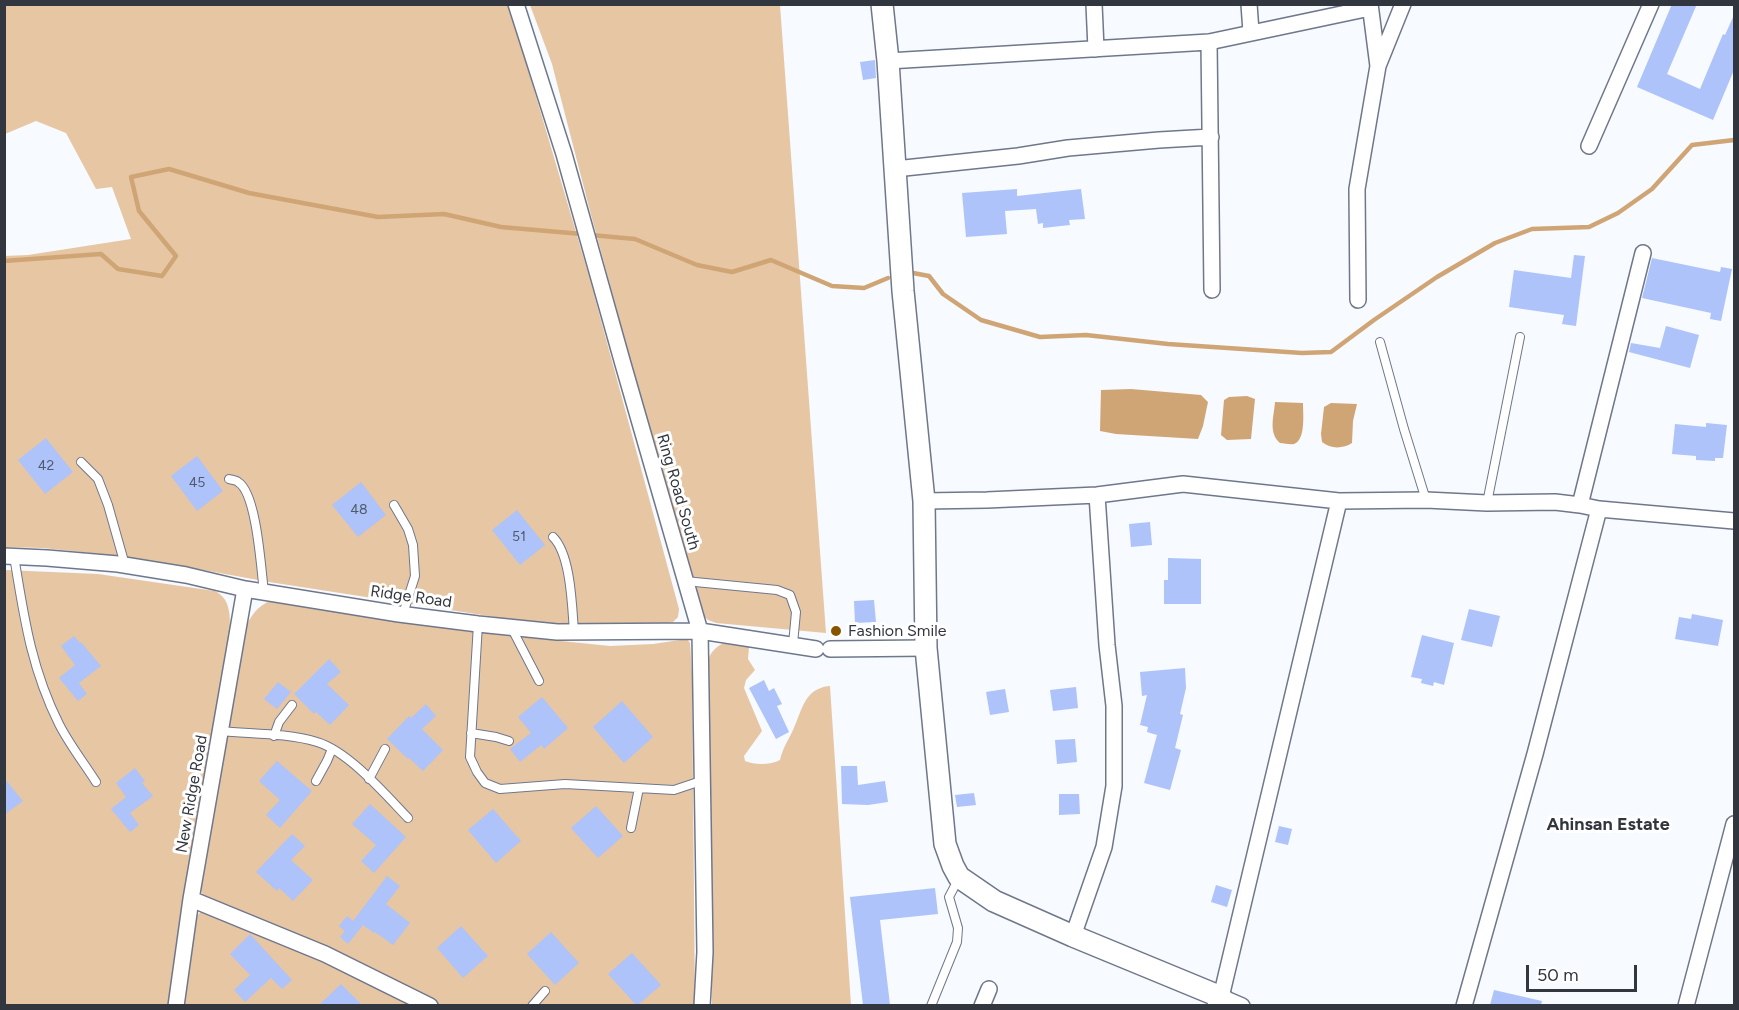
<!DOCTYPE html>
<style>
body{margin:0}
#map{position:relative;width:1739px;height:1010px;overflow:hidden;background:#f7fafe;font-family:Figtree,sans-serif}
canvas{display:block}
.frame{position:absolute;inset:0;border:6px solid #32363e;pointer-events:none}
.scale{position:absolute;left:1526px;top:965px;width:111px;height:27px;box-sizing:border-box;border:3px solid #32363e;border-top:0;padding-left:8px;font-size:18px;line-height:21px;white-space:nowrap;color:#32363e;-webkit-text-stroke:4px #fff;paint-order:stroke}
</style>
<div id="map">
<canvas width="1739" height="1010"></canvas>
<div class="frame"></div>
<div class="scale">50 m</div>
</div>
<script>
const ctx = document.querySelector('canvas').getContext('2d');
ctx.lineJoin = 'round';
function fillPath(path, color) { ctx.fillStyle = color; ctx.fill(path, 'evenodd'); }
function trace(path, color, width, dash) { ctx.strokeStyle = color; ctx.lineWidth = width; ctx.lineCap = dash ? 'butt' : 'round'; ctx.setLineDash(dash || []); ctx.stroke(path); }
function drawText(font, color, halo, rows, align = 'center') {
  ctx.font = font + ' Figtree,sans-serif'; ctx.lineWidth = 6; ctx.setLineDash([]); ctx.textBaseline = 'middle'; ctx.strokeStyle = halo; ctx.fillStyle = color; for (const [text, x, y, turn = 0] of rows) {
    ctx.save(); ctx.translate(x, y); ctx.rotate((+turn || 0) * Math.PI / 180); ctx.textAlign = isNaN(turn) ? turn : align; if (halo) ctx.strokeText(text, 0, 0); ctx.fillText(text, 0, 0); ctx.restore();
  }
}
const green = new Path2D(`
 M5 5H509L589 276 679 609 678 617 673 622 655 626 560 627 269 582 181 566 136 561 110 555 43 548 5 547 4 256 28 255 131 239 112 187 96 189 66 133 36 121 5 134Z
 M530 5H780L826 633 716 623 708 620 698 611 590 211 552 64Z
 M5 570 98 574 215 591C231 599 230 616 230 632L168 1005 5 1006Z
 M274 599 463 631 610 646 653 644 687 639 690 643 692 674 695 1005 182 1006 196 916 201 912H206L274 937 313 957 326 952 204 897 201 891 241 640C249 620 252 608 274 599Z
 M726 642 749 647 748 659 755 670 746 680 744 688 762 731 744 756 745 761C755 765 771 765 780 760 783 747 788 741 793 730 802 711 804 688 830 686L851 1005H712L707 664C710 652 715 647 726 642Z`);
const water = new Path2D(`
 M1131 389 1201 395 1208 402 1203 426 1198 439 1116 434 1100 431 1101 390Z
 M1247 396 1255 399 1251 439 1227 440 1221 435 1224 400 1229 397Z
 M1275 402 1303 403C1303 413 1306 440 1294 444 1290 445 1284 443 1280 443 1268 433 1274 416 1275 402Z
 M1331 403 1357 404 1353 421 1352 443C1343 449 1330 449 1322 442L1321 434 1324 407Z`);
const stream = new Path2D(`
 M591 235 635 239 697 265 732 272 771 260 832 286 864 288 888 278
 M4 261 101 254 118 269 162 276 176 256 139 211 131 177 169 169 249 193 378 217 444 214 501 227 582 234
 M913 273 929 276 943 294 981 320 1040 337 1086 335 1168 344 1302 353 1331 352 1374 320 1437 277 1495 243 1532 229 1589 227 1618 213 1652 189 1692 145 1734 140`);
const building = new Path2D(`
 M1672 4H1697L1667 74 1700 89 1723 34 1725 35 1734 15V70L1713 120 1637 87Z
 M875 60 876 78 863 80 860 62Z
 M1017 189V196L1081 189 1085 219 1069 220 1070 225 1043 228V223L1038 224 1036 209 1005 211 1007 234 966 237 962 193Z
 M1574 255 1585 256 1576 326 1562 324 1564 315 1509 307 1514 270 1571 278Z
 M1652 258 1720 272 1721 267 1732 269 1721 321 1710 319 1711 313 1642 298Z
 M1666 326 1699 335 1690 368 1629 352 1631 343 1660 348Z
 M1706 423 1727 425 1723 458H1715V461L1696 460V456L1672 454 1675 424 1706 427Z
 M46 438 73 472 45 494 18 460Z
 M197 456 223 491 197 511 171 476Z
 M361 482 386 515 358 537 332 505Z
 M517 510 545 545 520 565 492 530Z
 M1150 522 1152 545 1131 547 1129 524Z
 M1168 558 1201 559V604H1164V580H1168Z
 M874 600 876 622 855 623 854 601Z
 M1469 609 1500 616 1492 647 1461 640Z
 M1692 614 1723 620 1718 646 1675 639 1679 617 1691 619Z
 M1422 635 1454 643 1444 685 1434 682 1433 686 1421 683 1422 679 1411 677Z
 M74 636 80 643 81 642 101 666 79 683 87 694 78 701 59 678 75 665 61 646Z
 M329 659 341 672 327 684 349 705 330 725 316 712 314 714 294 694Z
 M1185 668 1186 688 1180 714 1183 715 1175 748 1181 750 1170 790 1144 783 1157 735 1147 732 1148 727 1140 725 1147 695 1142 696 1140 672Z
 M764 680 769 691 774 688 782 704 777 706 789 732 776 739 749 688Z
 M278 682 291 692 277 709 264 699Z
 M1076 687 1078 708 1053 711 1050 690Z
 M1005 689 1009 712 990 715 986 692Z
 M542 697 568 728 544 749 541 745 520 762 510 749 531 733 518 717Z
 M622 701 653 737 624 763 593 727Z
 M426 704 436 716 422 729 443 750 423 771 409 758 408 759 387 739 409 716 411 718Z
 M1075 739 1077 762 1057 764 1055 740Z
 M277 761 312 791 280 828 266 815 280 800 259 781Z
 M841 766H857L858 785 885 781 888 802 868 805 842 804Z
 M135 768 145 781 142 783 153 796 130 813 139 825 130 832 111 809 126 797 116 783Z
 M4 778 23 801 4 815Z
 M974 793 976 805 957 807 955 795Z
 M1059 794H1079L1080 814 1059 815Z
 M370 804 406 837 374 873 361 861 376 845 352 824Z
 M596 806 623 836 598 858 571 828Z
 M493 809 521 841 496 863 468 830Z
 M1279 826 1292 829 1288 845 1275 842Z
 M292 834 305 846 291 860 313 880 293 901 279 888 277 891 256 872Z
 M387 876 400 886 386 904 410 923 393 945 375 932 374 933 363 925 348 944 340 937 345 931 339 926 347 916 353 921Z
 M1216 885 1232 890 1227 907 1211 902Z
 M935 888 938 914 880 920 890 1005H863L850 897Z
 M461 926 488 956 463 978 437 948Z
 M551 932 579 963 555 985 527 954Z
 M250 934 292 980 282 989 271 978 245 1002 234 990 250 975 230 954Z
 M632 953 661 985 638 1005H636L608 974Z
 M341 984 362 1005H319Z
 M1494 990 1542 1001 1541 1005H1490Z`);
const lane = new Path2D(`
 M1380 342 1404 429 1426 500
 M81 462 98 479 108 505 125 565
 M229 479C232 480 236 480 238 482 257 493 261 570 264 592
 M1487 503 1520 337
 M394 505 408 529 413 545 415 576 403 614
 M553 537C571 555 572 606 574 632
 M14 556C24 617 31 668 59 724 69 744 84 763 96 782
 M685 581 777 590 790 595 796 612 793 644
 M478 624 470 757 477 772 485 783 500 789 565 784 674 790 701 781
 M511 627 539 681
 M221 731C252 734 287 733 317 742 348 751 385 794 408 818
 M471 733 496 737 509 741
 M274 736 279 722 292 705
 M369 779 385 749
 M316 781 327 761 332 749
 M631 828 639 788
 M532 1006 545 991
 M931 1006 957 942 958 928 949 897 959 878`);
const street = new Path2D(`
 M516 4 564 154 623 364 700 631 705 952 702 1006
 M1094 4 1096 49
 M1249 4 1251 32
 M1370 4 1378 66 1403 4
 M1209 42 1212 290
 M888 61 1209 42 1370 8
 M1589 146 1651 4
 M895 169 1018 156 1068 148 1159 140 1211 137
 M1358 300 1357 189 1378 66
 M924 501 987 500 1097 495 1183 484 1339 501 1426 500 1487 503 1555 502 1580 505 1599 509 1734 521
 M1580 505 1643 253
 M4 556 47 558 118 564 186 575 245 589 399 614 478 624 557 632 700 631 816 649
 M830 649 926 648
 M191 899 325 954 430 1006
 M1073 936 1104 847 1114 786V706L1107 645 1097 495
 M176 1006 191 899 245 589
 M982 1006 989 989
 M1242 1006 1221 997 1339 501
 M1464 1006 1535 754 1599 509
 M1686 1006 1734 824`);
const secondary = new Path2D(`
 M882 4 888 61 903 291 924 501 926 648 945 844 953 866 959 877 994 901 1073 936 1221 997 1218 1006`);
const markers = [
 [836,631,6,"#885400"]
];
const numberNames = [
 ["42",46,466],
 ["45",197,483],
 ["48",359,510],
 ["51",519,537]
];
const streetNames = [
 ["Ring Road South",678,492,74],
 ["Ridge Road",411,597,8],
 ["New Ridge Road",192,794,-80]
];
const poiNames = [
 ["Fashion Smile",848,631]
];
const neighbourhoodNames = [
 ["Ahinsan Estate",1608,825]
];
fillPath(green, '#e7c6a4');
fillPath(water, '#d0a575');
trace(stream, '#d0a575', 4.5);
fillPath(building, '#adc3f9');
trace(lane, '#6f778b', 10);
trace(street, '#6f778b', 18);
trace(secondary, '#6f778b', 24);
trace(lane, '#fff', 8);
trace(street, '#fff', 15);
trace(secondary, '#fff', 21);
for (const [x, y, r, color] of markers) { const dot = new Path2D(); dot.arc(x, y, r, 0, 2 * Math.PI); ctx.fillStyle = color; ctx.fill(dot); trace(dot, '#fff', 2); }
drawText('14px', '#51596d', null, numberNames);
drawText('16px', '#32363e', '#fff', streetNames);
drawText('16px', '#32363e', '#fff', poiNames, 'left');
drawText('bold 18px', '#32363e', '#fff', neighbourhoodNames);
</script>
